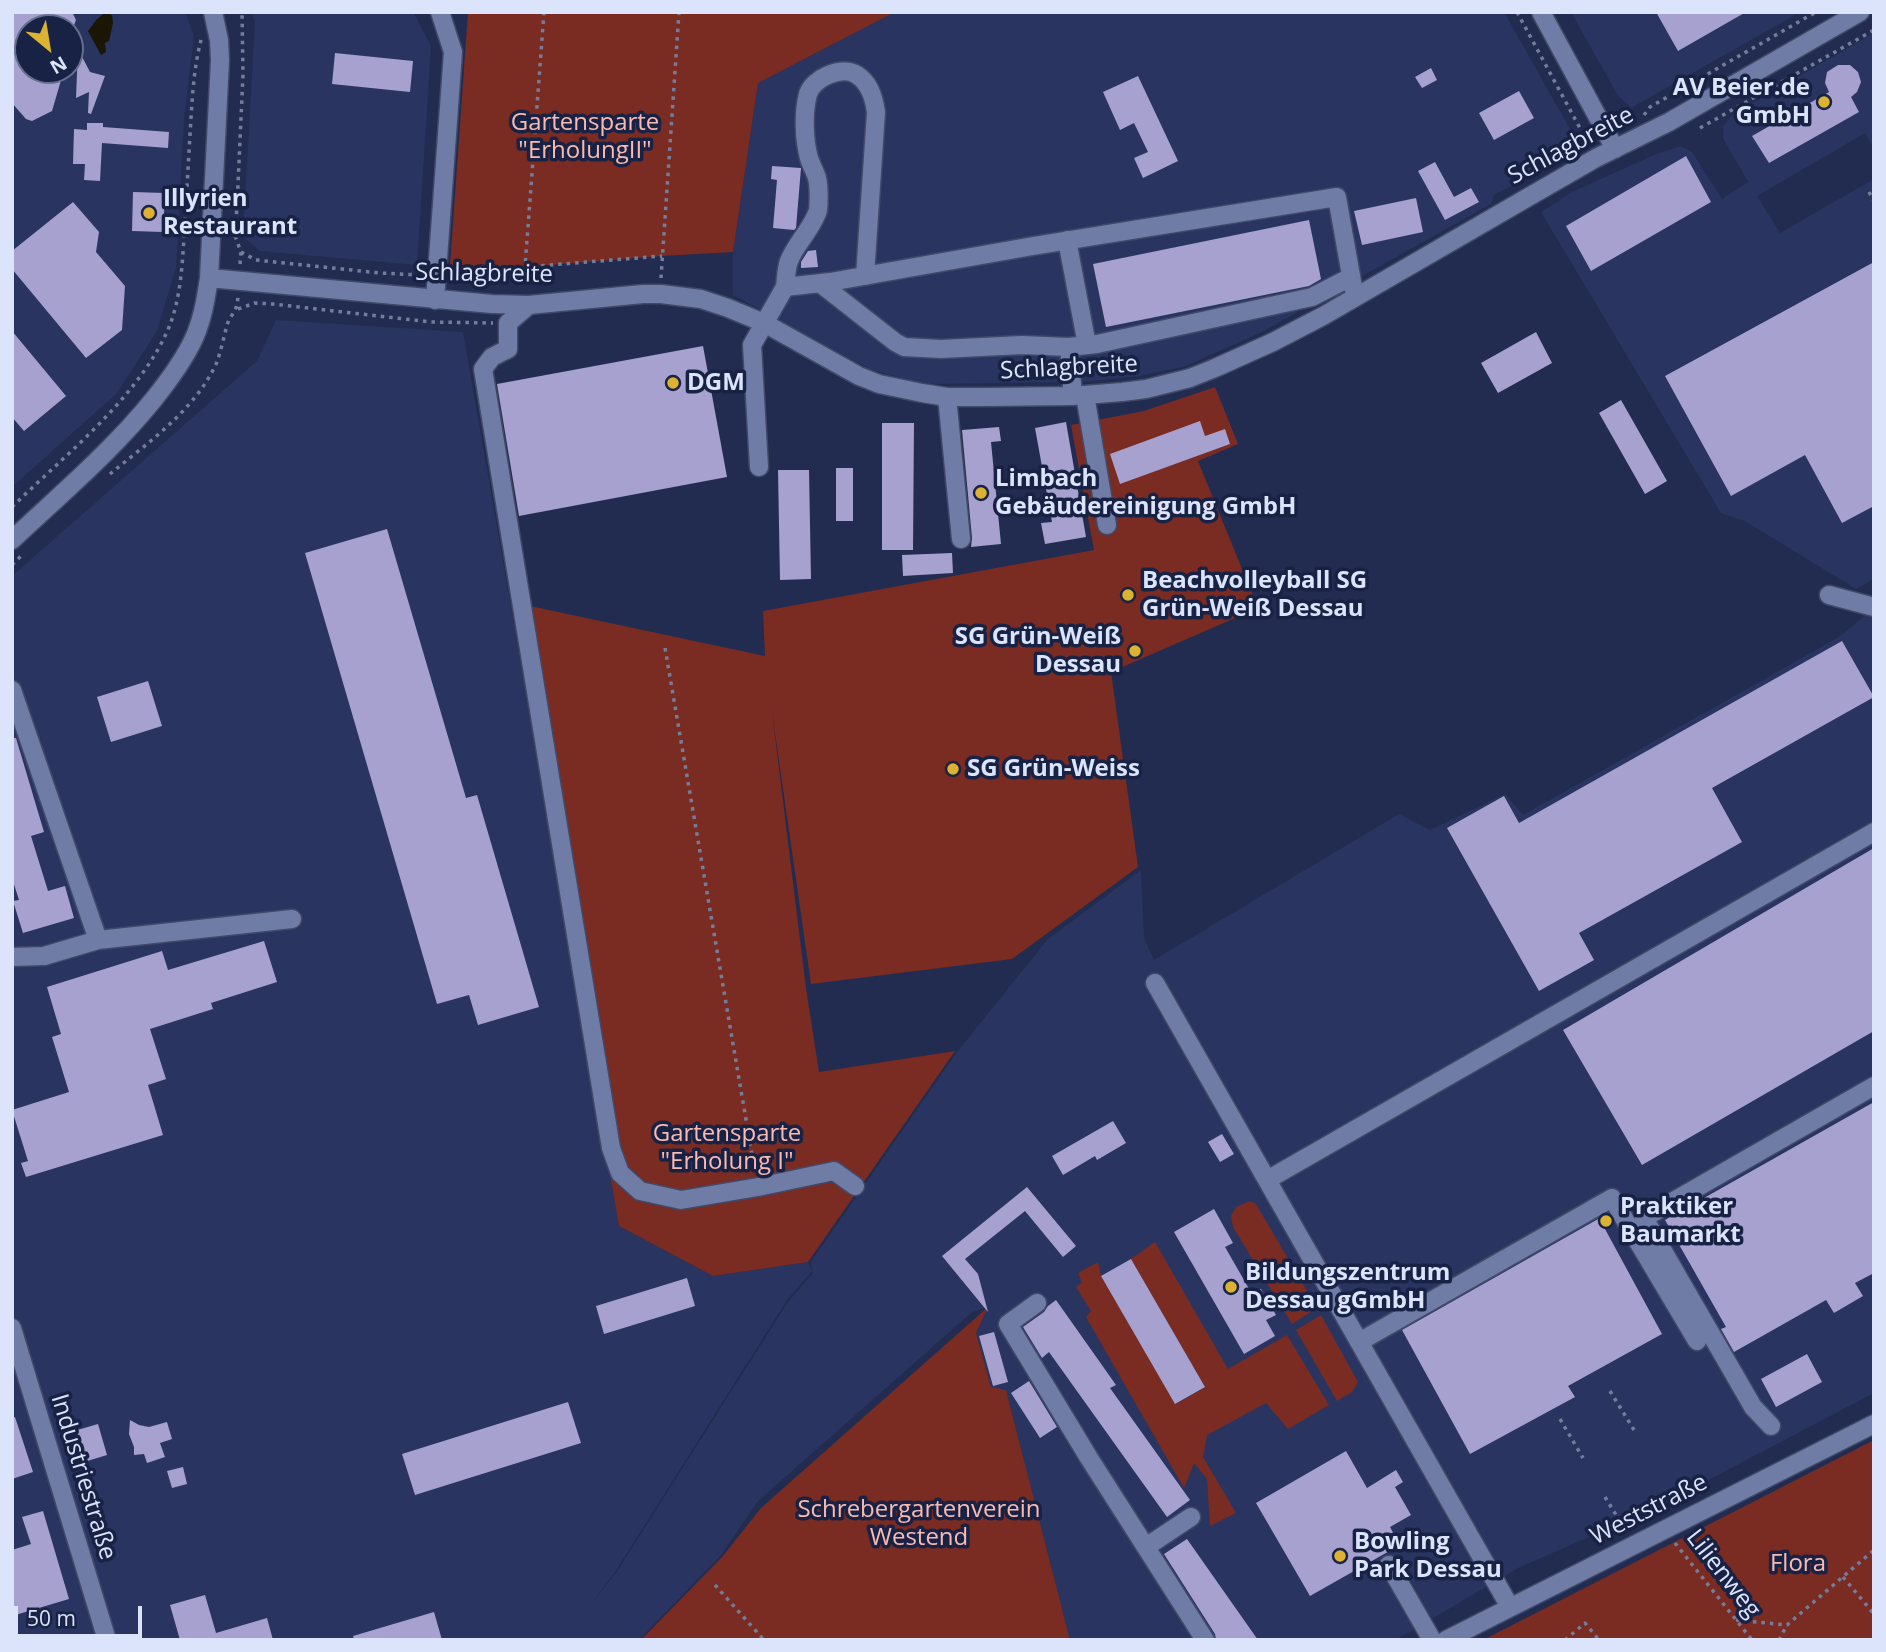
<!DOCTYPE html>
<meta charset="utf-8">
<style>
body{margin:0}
#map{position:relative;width:1886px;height:1652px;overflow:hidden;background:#222c50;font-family:"Open Sans",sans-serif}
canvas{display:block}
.frame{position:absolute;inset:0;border:14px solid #dbe4fb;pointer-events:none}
.north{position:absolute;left:14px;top:14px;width:70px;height:70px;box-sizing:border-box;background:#182245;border:2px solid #66708e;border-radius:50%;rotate:150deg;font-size:19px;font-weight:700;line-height:28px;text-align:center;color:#dbe4fb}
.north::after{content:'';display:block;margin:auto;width:24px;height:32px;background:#dcb233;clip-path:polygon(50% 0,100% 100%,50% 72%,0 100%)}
.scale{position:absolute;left:14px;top:1606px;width:128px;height:32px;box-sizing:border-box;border:4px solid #dbe4fb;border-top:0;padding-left:9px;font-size:21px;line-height:24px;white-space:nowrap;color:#dbe4fb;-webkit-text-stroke:5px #182245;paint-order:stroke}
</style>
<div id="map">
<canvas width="1886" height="1652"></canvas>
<div class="frame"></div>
<div class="north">N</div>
<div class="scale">50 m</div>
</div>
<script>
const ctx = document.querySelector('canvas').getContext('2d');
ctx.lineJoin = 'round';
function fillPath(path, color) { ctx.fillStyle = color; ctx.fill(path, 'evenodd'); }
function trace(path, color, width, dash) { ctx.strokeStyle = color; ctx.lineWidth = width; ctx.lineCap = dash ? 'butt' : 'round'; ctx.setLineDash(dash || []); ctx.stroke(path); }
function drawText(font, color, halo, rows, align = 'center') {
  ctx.font = font + ' "Open Sans",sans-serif'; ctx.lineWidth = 7; ctx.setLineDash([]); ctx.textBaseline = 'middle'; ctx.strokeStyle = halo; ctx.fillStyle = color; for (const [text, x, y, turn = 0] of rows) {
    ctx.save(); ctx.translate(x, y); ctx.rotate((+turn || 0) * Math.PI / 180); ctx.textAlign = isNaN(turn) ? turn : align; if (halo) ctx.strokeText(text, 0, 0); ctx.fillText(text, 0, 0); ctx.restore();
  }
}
const built = new Path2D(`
 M12 12H185L194 36 184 119 176 268 157 331 116 394 12 487ZM28 28H70V70H28Z
 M251 12H414L415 15 431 46 417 265 260 251 243 236 255 21Z
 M895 12H1504L1575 138 1563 157 1494 195 1491 204 1262 332 1186 366 1140 376 1082 382 922 384 870 369 733 295V252L758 83Z
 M1571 12H1800L1631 108 1617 94Z
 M1874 33V149L1865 133 1757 196 1780 233 1874 179V579L1856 589 1745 521 1721 513 1541 212 1572 192 1654 155 1681 146 1692 152 1722 199 1748 182 1723 138V127L1732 115Z
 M276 320 463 332 619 1226 713 1276 808 1262 812 1271 787 1300 615 1572 591 1604 616 1573 788 1302 813 1273 811 1262 957 1052 1048 939 1141 870 1144 938 1154 960 1399 814 1430 830 1505 794 1523 815 1839 637 1874 608V1393L1653 1509 1518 1568 1396 1640H1070L1006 1390 991 1388 976 1333 987 1307 972 1312 758 1501 721 1555 639 1640H12V576L257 361Z`);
const green = new Path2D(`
 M468 12H895L758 83 733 252 661 256 525 267 450 265Z
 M1215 387 1238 444 1198 461 1258 608 1111 672 1138 867 1012 959 811 984 772 712 806 988 819 1072 955 1051 808 1262 713 1276 619 1226 511 602 765 656 763 611 1094 550 1071 425 1144 411Z
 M1250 1201 1256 1204 1317 1308 1292 1324 1233 1227 1231 1216 1236 1207Z
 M1155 1242 1228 1369 1287 1335 1329 1405 1288 1429 1266 1403 1207 1435 1203 1457 1236 1513 1210 1526 1207 1479 1194 1463 1184 1488 1086 1317 1091 1311 1076 1287 1082 1283 1078 1273 1098 1262 1101 1276 1176 1404 1205 1387 1131 1259Z
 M988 1307 976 1333 991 1387 1006 1390 1070 1640H641L723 1556 761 1508Z
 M1321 1315 1358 1382 1352 1392 1337 1401 1296 1330Z
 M1874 1440V1640H1483Z`);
const water = new Path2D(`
 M106 12 112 15 113 23 109 41 105 43 106 52 101 55 88 31 97 19Z`);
const building = new Path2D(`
 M12 12H72L76 20 73 28H28V70H64L52 111 32 121 26 119 12 103Z
 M1656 12H1746L1678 51Z
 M78 49 90 72 105 76 91 114 88 113 89 92 76 98Z
 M335 53 413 61 410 92 332 84Z
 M1838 65H1850L1858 72 1861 82 1857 92 1851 97 1859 112 1769 163 1752 136 1829 92 1825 83 1827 72Z
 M1431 68 1437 80 1422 88 1415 77Z
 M1138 76 1178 161 1143 178 1134 158 1148 152 1134 123 1120 130 1103 92Z
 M1519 91 1534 118 1494 140 1479 113Z
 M87 123H103V127L169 132 168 148 102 143 100 181 84 180 85 164H73L74 129 87 130Z
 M1686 156 1711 202 1591 271 1566 226Z
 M1435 162 1454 197 1471 188 1479 202 1445 220 1418 171Z
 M772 166 801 168 796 228 794 230 773 228 777 180 771 179Z
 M133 192 165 193 163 232 132 231Z
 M1416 198 1423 232 1362 245 1354 211Z
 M73 202 99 232 96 252 125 286 122 330 86 358 12 269V251Z
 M1309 220 1321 279 1309 286 1106 327 1093 264Z
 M816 250 818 267 801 268V262L808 251Z
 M1874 262V506L1842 523 1805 455 1731 496 1665 376Z
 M12 331 66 396 24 431 12 417Z
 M1536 332 1552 363 1498 393 1481 363Z
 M703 346 727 477 519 516 497 384Z
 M1621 400 1667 481 1645 494 1599 413Z
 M1200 421 1205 436 1225 429 1230 444 1120 484 1110 454Z
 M1066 422 1086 537 1045 544 1041 523 1052 522 1035 428Z
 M882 423H914L913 550H882Z
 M999 427 1001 441 991 442 1001 544 971 547 972 538 962 430Z
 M836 468H853V521H836Z
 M778 470H809L811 579 780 580Z
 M387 529 466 798 477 795 539 1007 478 1025 469 995 437 1004 305 553Z
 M952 553 953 573 903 576 902 555Z
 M1842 641 1874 697 1712 788 1742 842 1579 933 1594 960 1539 991 1447 828 1504 796 1519 823Z
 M148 681 162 726 111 742 97 697Z
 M12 738H16L44 832 31 836 48 891 65 886 74 918 23 933 13 901 19 900 12 878Z
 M1874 848V1031L1642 1165 1563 1030Z
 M264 941 277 982 211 1003 213 1009 150 1029 166 1079 148 1085 163 1135 26 1177 21 1163 28 1161 12 1110 69 1092 52 1037 61 1034 47 987 162 951 168 970Z
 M1874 1102V1273L1855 1283 1863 1296 1834 1313 1826 1300 1734 1352 1721 1329 1726 1327 1665 1220Z
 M1113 1121 1126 1143 1097 1160 1095 1156 1063 1175 1052 1156Z
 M1222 1134 1234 1154 1220 1162 1208 1142Z
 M1027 1187 1076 1246 1063 1257 1025 1211 965 1259 978 1274 988 1312 942 1256Z
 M1214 1209 1233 1243 1225 1247 1252 1294 1261 1289 1276 1315 1266 1320 1275 1336 1244 1354 1174 1232Z
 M1607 1214 1613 1225 1605 1229 1662 1334 1568 1386 1575 1397 1470 1454 1402 1330Z
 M1131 1259 1205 1387 1175 1404 1101 1276Z
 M687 1278 695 1306 604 1334 596 1306Z
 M1056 1300 1116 1385 1110 1388 1190 1500 1167 1517 1049 1352 1042 1358 1023 1327 1044 1312 1048 1306Z
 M994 1332 1008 1382 993 1386 979 1336Z
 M1807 1354 1822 1382 1776 1407 1761 1379Z
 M1029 1381 1057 1427 1040 1438 1011 1393Z
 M568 1402 581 1443 415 1495 402 1454Z
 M15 1417 33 1472 12 1479V1418Z
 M130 1420 139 1425 149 1427 167 1422 172 1439 160 1443 165 1457 147 1463 144 1454 134 1455V1447L129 1434Z
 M98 1424 107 1455 84 1462 80 1449 72 1451 67 1433Z
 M1346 1451 1367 1488 1396 1470 1403 1482 1395 1487 1411 1515 1390 1527 1400 1545 1310 1596 1256 1503Z
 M183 1467 187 1484 172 1488 167 1471Z
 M43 1511 69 1599 12 1616V1550L31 1544 22 1517Z
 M1187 1539 1258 1640H1216L1215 1634 1164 1554Z
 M205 1595 216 1633 267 1618 273 1640H180L170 1605Z
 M434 1612 442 1640H354L353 1636Z`);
const path = new Path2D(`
 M544 12 525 267 662 256
 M1517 12 1588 143
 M1644 115 1650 107 1816 12
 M1700 128 1874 30
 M1869 192 1874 201
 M241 252 256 260 380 273 421 275
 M240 264 241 252 235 236 237 206 243 75 242 12
 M661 278 679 12
 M238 309 255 303 273 304 431 322 493 323
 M110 474C149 442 196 409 217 362 221 350 224 337 227 325 232 311 237 314 238 296
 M12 507C64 456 133 402 165 336 180 306 182 270 184 237 186 203 188 169 190 135 192 103 193 71 201 40
 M12 565 22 555
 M665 648 755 1172
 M1610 1391 1634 1430
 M1560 1419 1583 1458
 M1605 1497 1626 1531
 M1675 1543 1752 1640
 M1843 1577 1874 1614
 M715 1585 764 1640
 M1736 1620 1787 1625 1874 1550
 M1565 1640 1585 1623 1599 1640
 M1779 1640 1787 1625`);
const minor = new Path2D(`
 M1541 12 1615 149
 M1067 240 1087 345
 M209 278 492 304 529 305 643 294H661L701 299 728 308 764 323 859 376 879 384 922 393 947 397H987L1072 396 1122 392 1146 389 1190 378 1215 368 1273 342 1323 316 1525 199 1596 158 1669 122 1860 12
 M821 284 895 342 904 347 941 349 1022 345 1069 347 1097 344 1312 297 1351 277
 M785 287C786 279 786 269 789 261 795 245 814 226 818 210 819 202 819 186 817 178 815 171 811 165 809 158 804 140 803 113 808 94 813 78 842 65 857 75 870 83 874 98 876 112L865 276
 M435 300 453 52 440 12
 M529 305 508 323V349L492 357 483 369 611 1148 620 1173 640 1191 681 1200 758 1187 834 1171 855 1186
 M1069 347 1072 384V396
 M1085 395 1107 525
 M947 397 961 539
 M759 467 752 345 785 287 830 282 1033 246 1337 197 1353 287 1359 295
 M12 540C61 494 112 451 154 399 170 379 185 359 195 336 203 317 206 298 209 278L220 60 219 40 213 12
 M1829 595 1874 607
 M12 690 98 940 292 919
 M12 957 44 956 98 940
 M1155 983 1267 1180
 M1037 1303 1008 1324 1089 1458 1205 1640
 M12 1328 107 1640
 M1359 1342 1612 1198 1697 1341
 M1771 1426 1753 1407 1644 1218 1874 1086
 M1146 1547 1191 1517
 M1389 1565 1432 1640
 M1510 1607 1267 1180 1874 832
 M1446 1640 1874 1424`);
const markers = [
 [1824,102,7,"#dcb233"],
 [149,213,7,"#dcb233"],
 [673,383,7,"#dcb233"],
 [981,493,7,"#dcb233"],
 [1128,595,7,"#dcb233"],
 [1135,651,7,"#dcb233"],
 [953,769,7,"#dcb233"],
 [1606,1221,7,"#dcb233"],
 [1231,1287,7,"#dcb233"],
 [1340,1556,7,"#dcb233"]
];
const poiNames = [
 ["AV Beier.de",1810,88,"right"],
 ["GmbH",1810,116,"right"],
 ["Illyrien",163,199],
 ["Restaurant",163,227],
 ["DGM",687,383],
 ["Limbach",995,479],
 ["Gebäudereinigung GmbH",995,507],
 ["Beachvolleyball SG",1142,581],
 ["Grün-Weiß Dessau",1142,609],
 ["SG Grün-Weiß",1121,637,"right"],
 ["Dessau",1121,665,"right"],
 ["SG Grün-Weiss",967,769],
 ["Praktiker",1620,1207],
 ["Baumarkt",1620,1235],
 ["Bildungszentrum",1245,1273],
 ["Dessau gGmbH",1245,1301],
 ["Bowling",1354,1542],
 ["Park Dessau",1354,1570]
];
const parkNames = [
 ["Gartensparte",585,123],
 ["\"ErholungII\"",585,151],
 ["Gartensparte",727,1134],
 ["\"Erholung I\"",727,1162],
 ["Schrebergartenverein",919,1510],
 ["Westend",919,1538],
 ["Flora",1798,1564]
];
const streetNames = [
 ["Schlagbreite",1571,146,-28],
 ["Schlagbreite",484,274,1],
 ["Schlagbreite",1069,368,-3],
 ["Industriestraße",83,1477,73],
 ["Weststraße",1649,1510,-27],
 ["Lilienweg",1723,1574,52]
];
fillPath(built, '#293560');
fillPath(green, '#7a2b22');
fillPath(water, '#1b1504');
fillPath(building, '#a6a1cf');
trace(minor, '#414968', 21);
trace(path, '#747e9c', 3.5, [3.5, 5]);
trace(minor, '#6e7ca6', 18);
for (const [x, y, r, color] of markers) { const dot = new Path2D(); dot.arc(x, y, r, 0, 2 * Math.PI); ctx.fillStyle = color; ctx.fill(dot); trace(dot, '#182245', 2.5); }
drawText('bold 24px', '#dbe4fb', '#182245', poiNames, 'left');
drawText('24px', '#fabab0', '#182245', parkNames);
drawText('24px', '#dbe4fb', '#182245', streetNames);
</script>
